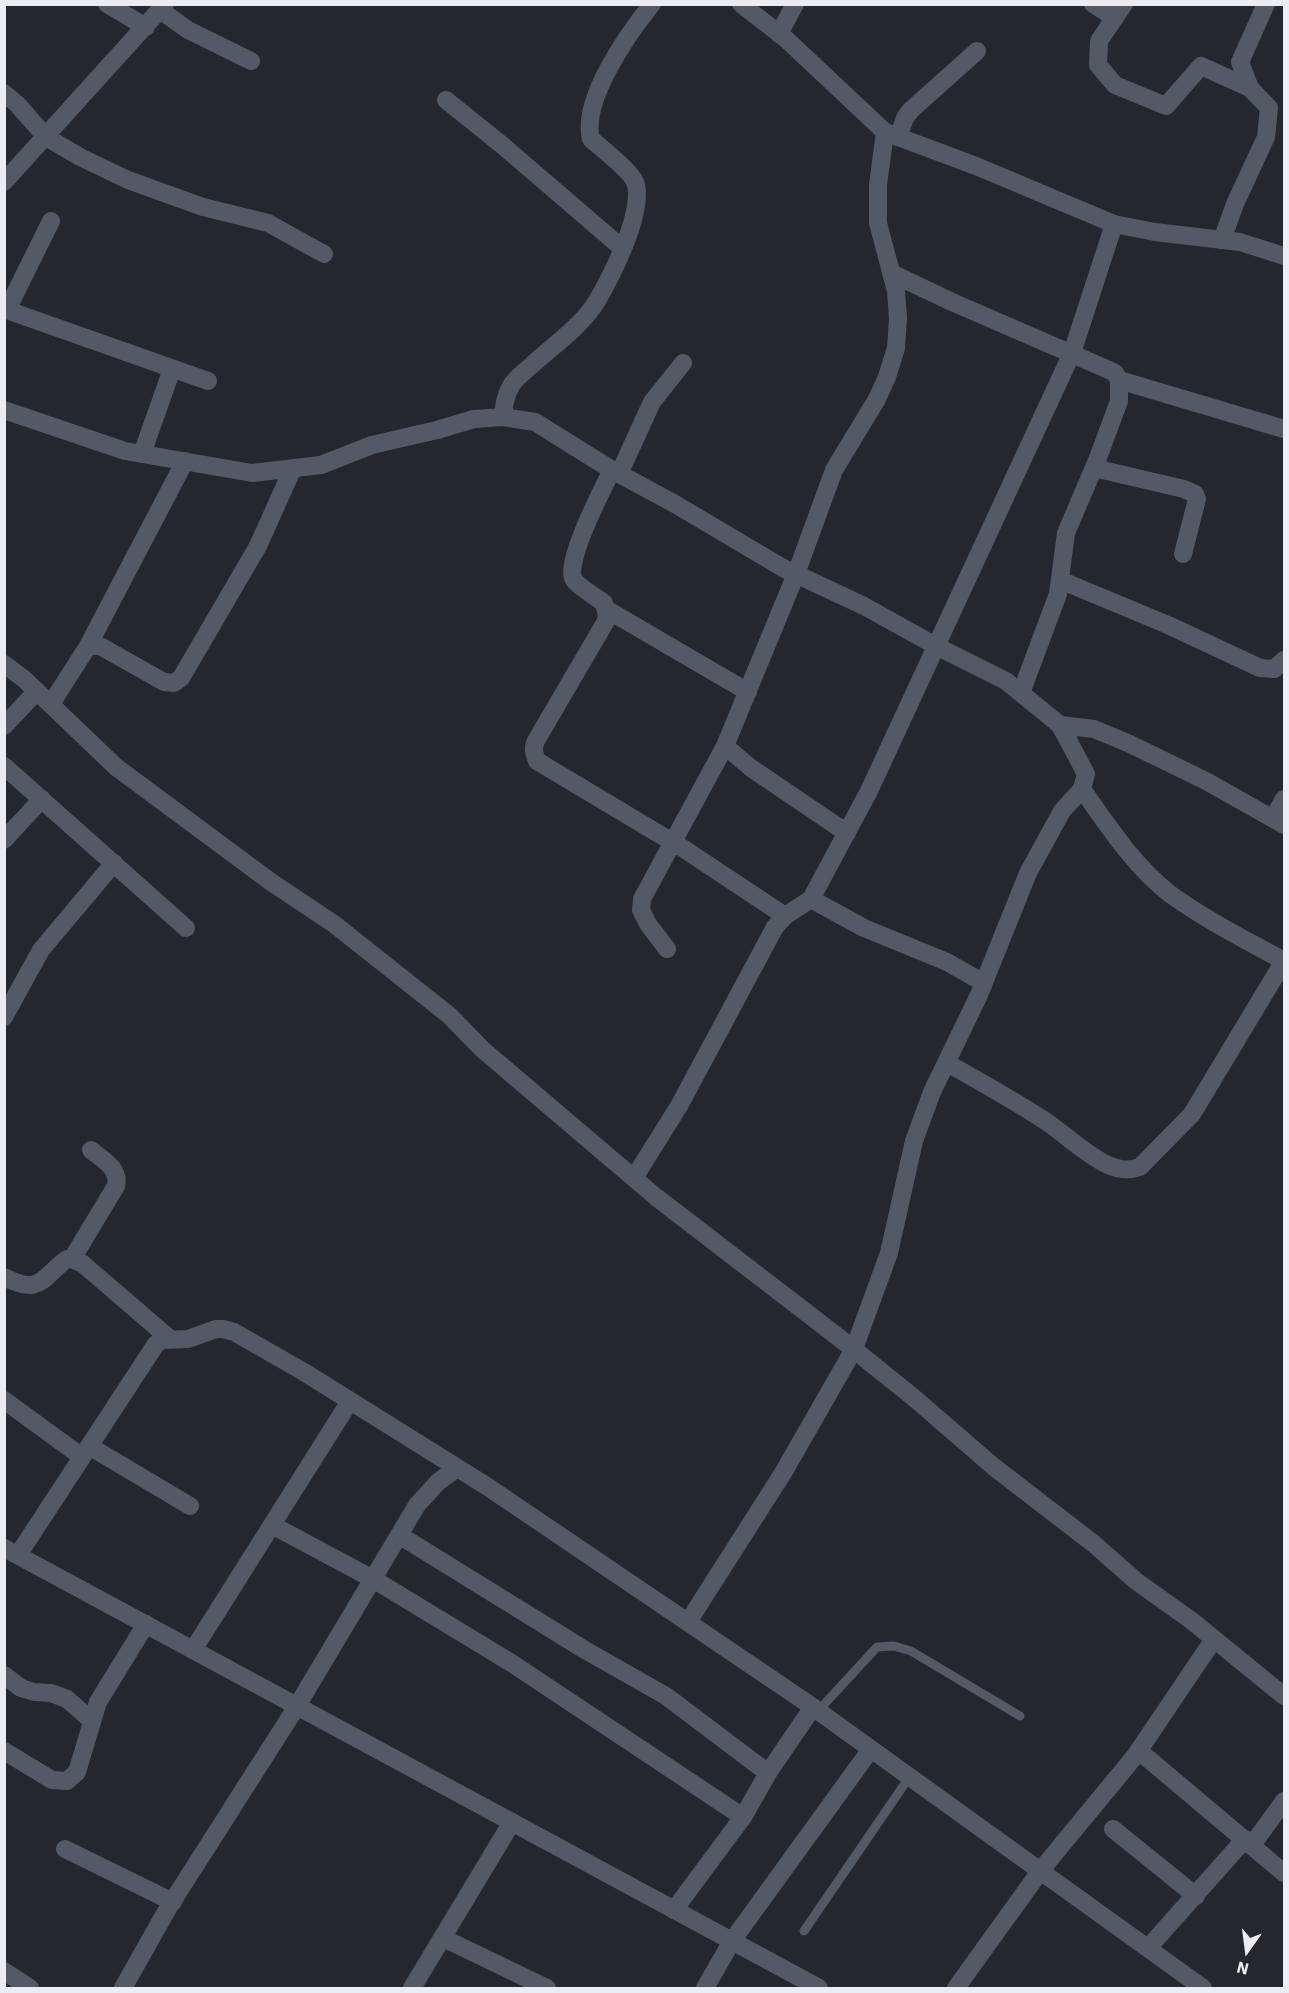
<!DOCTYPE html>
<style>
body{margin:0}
#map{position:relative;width:1289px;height:1993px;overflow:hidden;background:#24272d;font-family:"IBM Plex Sans",sans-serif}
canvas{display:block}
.frame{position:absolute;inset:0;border:6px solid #ebedf2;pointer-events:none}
.north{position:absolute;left:1217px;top:1921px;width:60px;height:60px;-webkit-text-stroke:4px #24272d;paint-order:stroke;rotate:194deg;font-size:16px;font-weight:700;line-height:24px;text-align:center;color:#ebedf2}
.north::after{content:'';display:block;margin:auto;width:21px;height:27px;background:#ebedf2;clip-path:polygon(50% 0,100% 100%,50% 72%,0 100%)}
</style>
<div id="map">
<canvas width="1289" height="1993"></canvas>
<div class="frame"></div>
<div class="north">N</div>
</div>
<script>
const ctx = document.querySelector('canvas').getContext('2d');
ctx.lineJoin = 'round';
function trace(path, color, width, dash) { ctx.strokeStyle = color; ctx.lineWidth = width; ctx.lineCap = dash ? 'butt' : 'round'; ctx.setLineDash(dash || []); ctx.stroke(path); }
const service = new Path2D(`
 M818 1711 877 1647 894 1646 911 1651 1020 1716
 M804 1931 910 1776`);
const minor = new Path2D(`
 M107 4 146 27
 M1093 4 1115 18
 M1124 4 1099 41 1098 65 1115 85 1166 106 1201 66 1250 88
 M160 10 188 30 251 61
 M779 34 795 4
 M4 93 17 104 46 137 80 157 128 180 203 207 268 223 324 254
 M446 100 502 145 622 248
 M898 137 905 118 911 110 977 51
 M1222 240 1235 204 1266 137 1269 108 1250 88 1240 62 1266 4
 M891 273 952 302 1109 370 1115 373 1119 380V401L1098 458 1066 533 1058 594 1021 693
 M4 309 208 381
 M7 310 51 221
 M1119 380 1284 429
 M4 410 125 451 252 473 321 465 372 445 437 430 474 419 503 417 535 422 612 470 675 504 783 568 864 606 936 646 1006 681 1060 725 1086 774 1082 789 1062 811 1028 873 979 995 932 1092 914 1141 889 1253 854 1349 783 1473 688 1622
 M503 417C504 406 505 396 511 386 516 377 526 371 533 364 553 346 577 329 593 307 609 283 648 206 634 180 628 169 601 148 591 139 581 100 628 34 652 4
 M142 454 172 369
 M1094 468 1184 489 1195 494 1197 499 1183 554
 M612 470C603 488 563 565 574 580 579 587 596 597 604 603L607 616 606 621 537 739C532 747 534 753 537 761L684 849 785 916
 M619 474 652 402 683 363
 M1060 580 1168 625 1260 668 1274 669 1284 660
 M606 609 748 692
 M88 646 185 461
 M51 704 88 646H100L164 682 174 683 181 678 258 546 293 468
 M1060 725 1094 729 1130 744 1206 781 1284 825
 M4 726 37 691
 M725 746 751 768 847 833
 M4 766 186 928
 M1273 818 1284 799
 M4 840 42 799
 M667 949 648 924 641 910 642 899 725 746 796 574 834 470 877 399 887 377 896 348 898 318 896 291 878 223V185L885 132
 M984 983 947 962 864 928 811 899 869 791 1072 353 1114 224
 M4 1017 41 950 114 863
 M947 1063C981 1082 1015 1101 1047 1122 1067 1136 1086 1155 1108 1165 1119 1170 1128 1171 1140 1167L1192 1114 1284 961C1246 940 1206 920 1170 894 1134 866 1108 826 1082 789
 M634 1178 679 1106 775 927 785 916 811 899
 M72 1259 116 1186C120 1168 103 1160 91 1150
 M4 1277C41 1296 41 1278 67 1259H72L83 1264 169 1338
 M4 1400 82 1457
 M89 1446 190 1506
 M272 1525 373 1579 513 1664 743 1817
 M399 1535 585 1650 666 1696 768 1773
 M18 1555 156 1344 162 1340 188 1339 216 1329H223L234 1332 304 1372 488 1487 807 1703 1203 1988
 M193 1650 350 1401
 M4 1675 21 1688 34 1692 51 1693 67 1699 91 1720
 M4 1751 52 1780 67 1781 77 1772 98 1702 146 1624
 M1139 1751 1284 1873
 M1113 1829 1196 1896
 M1252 1845 1284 1801
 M65 1849 173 1902
 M674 1910 743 1817 768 1773 813 1707
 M443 1938 547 1988
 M1148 1948 1245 1839
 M4 1971 30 1988
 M123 1988 167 1910 297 1706 417 1505 438 1482 457 1468
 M412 1988 512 1822
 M705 1988 732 1941 871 1749
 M956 1988 1041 1870 1135 1756 1214 1639`);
const tertiary = new Path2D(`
 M741 4 786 39 885 132 976 166 1114 224 1155 232 1240 242 1284 256
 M4 182 165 4
 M4 664 24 679 116 767 271 882 334 924 450 1016 482 1049 656 1197 842 1340 913 1397 994 1467 1094 1544 1136 1581 1192 1621 1284 1696
 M4 1548 819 1988`);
trace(service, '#535965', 9);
trace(minor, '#535965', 18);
trace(tertiary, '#535965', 18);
</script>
